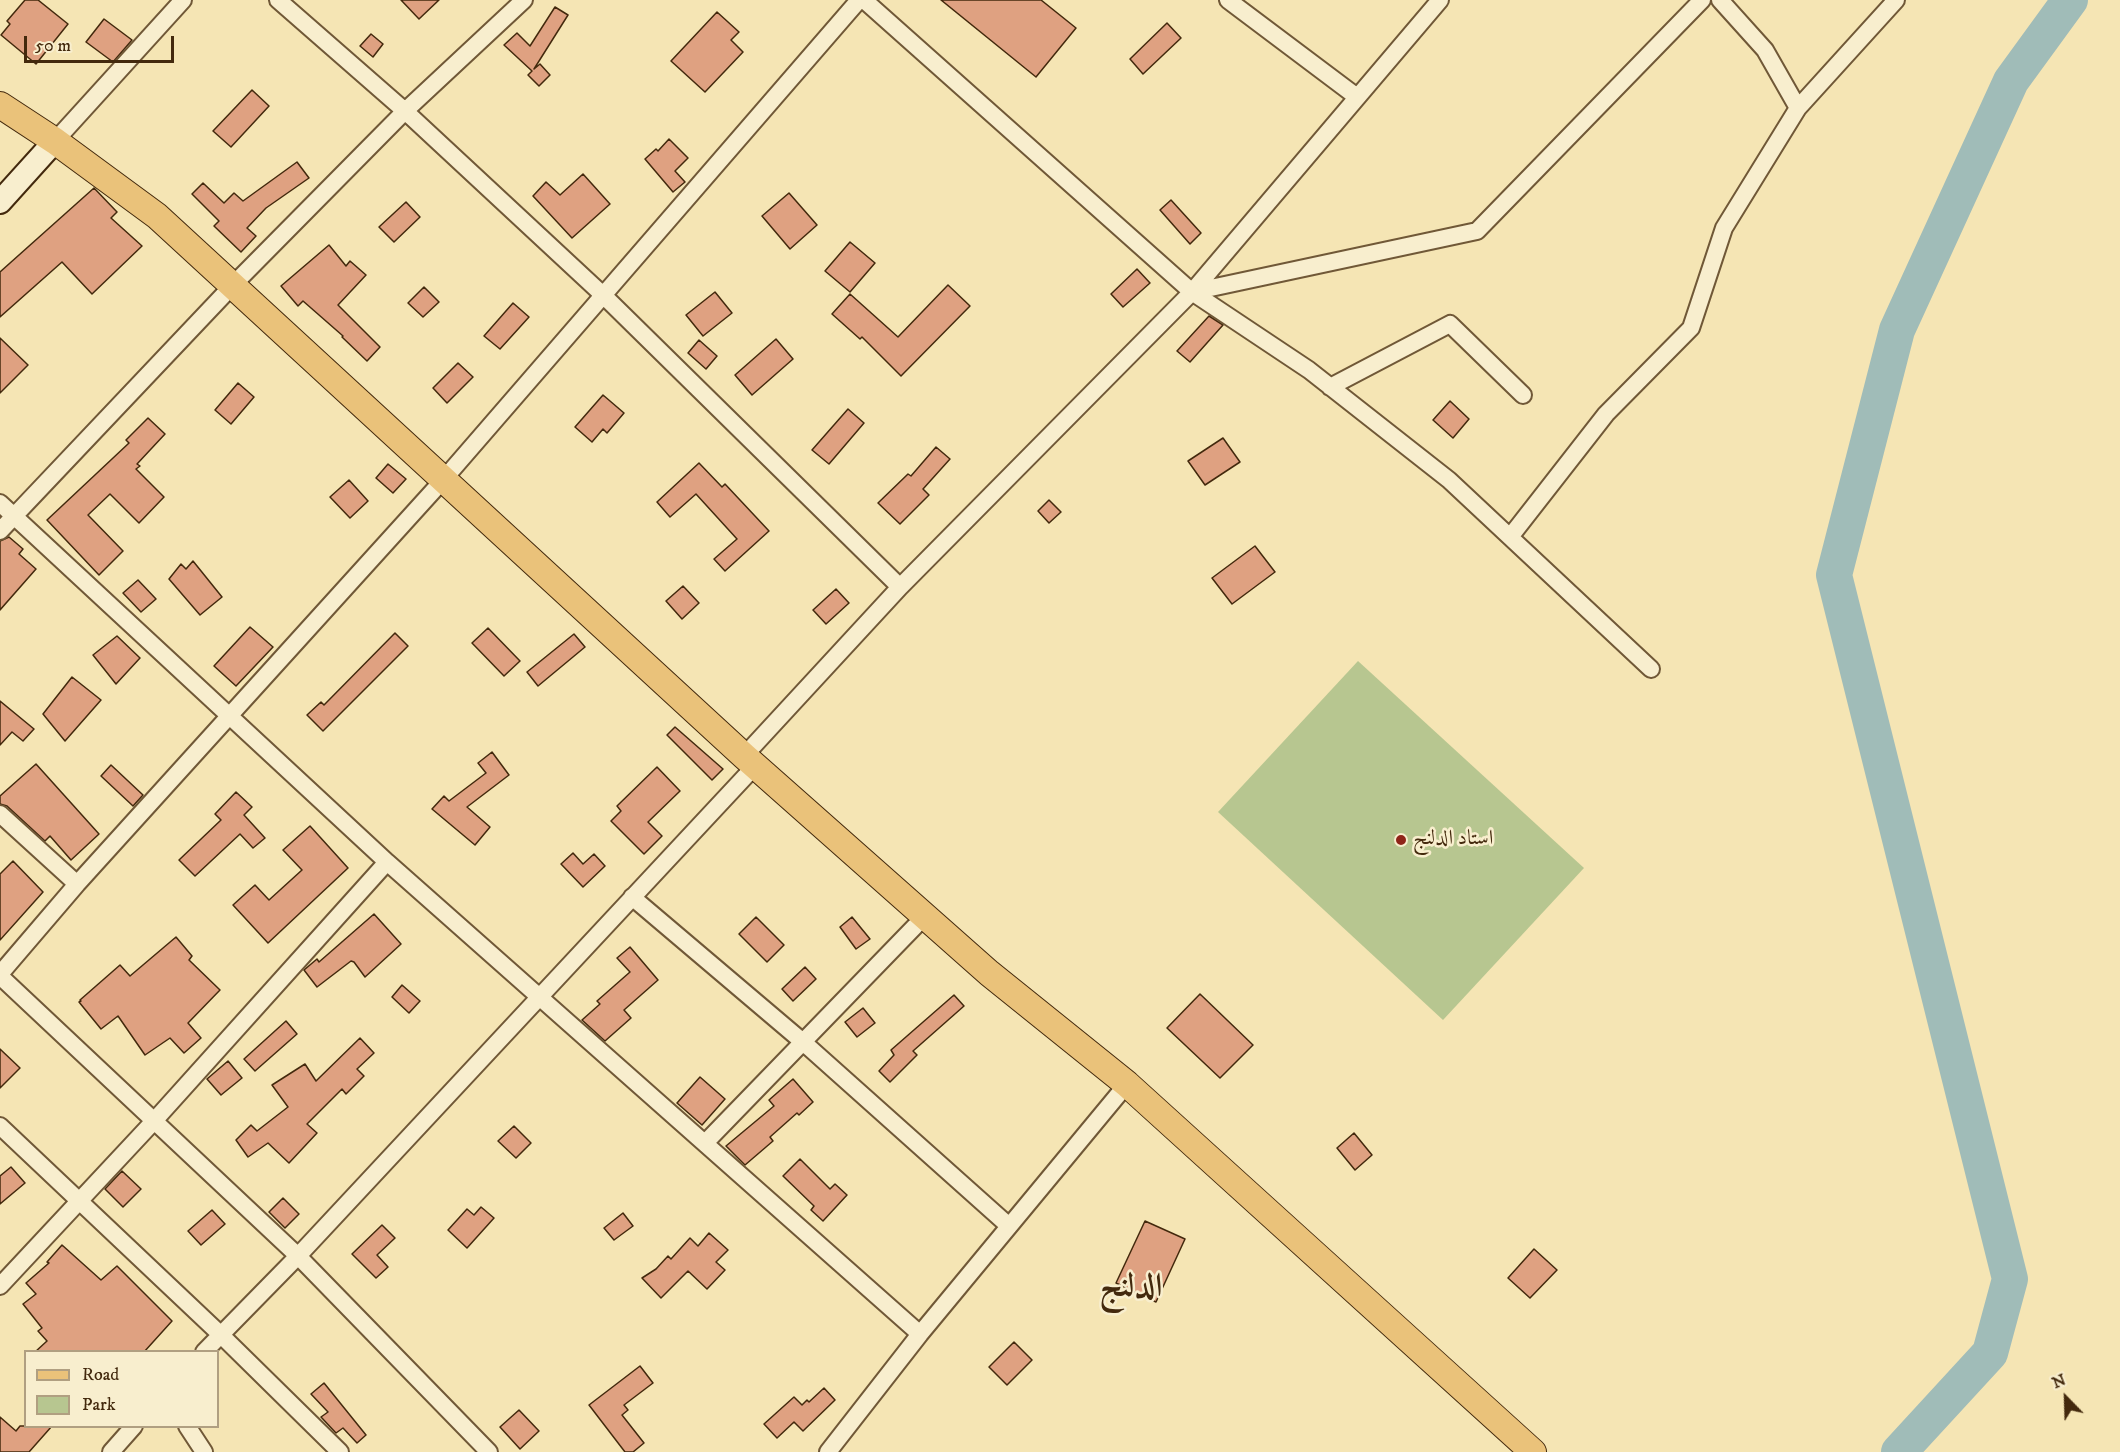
<!DOCTYPE html>
<meta charset="utf-8">
<style>
body{margin:0}
#map{position:relative;width:2120px;height:1452px;overflow:hidden;background:#f5e5b4;font-family:"IM FELL DW Pica",serif}
canvas{display:block}
.legend{position:absolute;left:24px;top:1350px;width:195px;height:78px;box-sizing:border-box;background:#f8eece;border:2px solid #b09f81;margin:0;padding:8px 10px;list-style:none;font-size:18px;color:#43290d}
.legend li{display:flex;align-items:center;gap:12px;height:30px}
.legend b{width:30px;border:2px solid #b09f81}
.north{position:absolute;left:2036px;top:1368px;width:60px;height:60px;-webkit-text-stroke:4px #f8eece;paint-order:stroke;rotate:337deg;font-size:16px;font-weight:700;line-height:24px;text-align:center;color:#43290d}
.north::after{content:'';display:block;margin:auto;width:21px;height:27px;background:#43290d;clip-path:polygon(50% 0,100% 100%,50% 72%,0 100%)}
.scale{position:absolute;left:24px;top:36px;width:150px;height:27px;box-sizing:border-box;border:3px solid #43290d;border-top:0;padding-left:8px;font-size:18px;line-height:21px;white-space:nowrap;color:#43290d;-webkit-text-stroke:4px #f8eece;paint-order:stroke}
</style>
<div id="map">
<canvas width="2120" height="1452"></canvas>
<ul class="legend">
<li><b style="height:8px;background:#eac27a"></b>Road</li>
<li><b style="height:16px;background:#b7c690"></b>Park</li>
</ul>
<div class="north">N</div>
<div class="scale">50 m</div>
</div>
<script>
const ctx = document.querySelector('canvas').getContext('2d');
ctx.lineJoin = 'round';
function fillPath(path, color) { ctx.fillStyle = color; ctx.fill(path, 'evenodd'); }
function trace(path, color, width, dash) { ctx.strokeStyle = color; ctx.lineWidth = width; ctx.lineCap = dash ? 'butt' : 'round'; ctx.setLineDash(dash || []); ctx.stroke(path); }
function drawText(font, color, halo, rows, align = 'center') {
  ctx.font = font + ' "IM FELL DW Pica",Amiri,serif'; ctx.lineWidth = 5; ctx.setLineDash([]); ctx.textBaseline = 'middle'; ctx.strokeStyle = halo; ctx.fillStyle = color; for (const [text, x, y, turn = 0] of rows) {
    ctx.save(); ctx.translate(x, y); ctx.rotate((+turn || 0) * Math.PI / 180); ctx.textAlign = isNaN(turn) ? turn : align; if (halo) ctx.strokeText(text, 0, 0); ctx.fillText(text, 0, 0); ctx.restore();
  }
}
const green = new Path2D(`
 M1358 661 1584 868 1443 1020 1218 812Z`);
const river = new Path2D(`
 M1899 1452 1990 1353 2010 1279 1834 575 1897 330 2011 81 2070 0`);
const building = new Path2D(`
 M25 0H38L68 24 36 64 1 35 10 24 7 21Z
 M401 0H439L419 19Z
 M941 0H1041L1076 28 1036 77Z
 M555 7 568 15 534 69 540 64 550 75 539 86 528 75 532 71 504 45 517 33 530 46Z
 M717 12 739 32 731 40 743 52 705 92 671 61Z
 M104 19 132 40 113 62 86 42Z
 M1167 23 1181 38 1143 74 1130 59Z
 M371 34 383 44 373 57 360 46Z
 M252 90 269 106 231 147 213 131Z
 M669 139 688 158 675 171 685 182 673 192 645 159 656 149 658 151Z
 M297 162 309 178 266 208 247 228 256 236 241 252 214 226 219 221 192 194 203 183 224 203 234 193 243 201Z
 M583 174 610 204 572 238 533 196 546 182 560 195Z
 M94 188 117 212 111 218 142 246 92 294 62 262 0 317V272Z
 M789 193 817 225 790 249 762 216Z
 M1171 200 1201 233 1190 244 1160 210Z
 M406 202 420 217 394 242 379 227Z
 M850 242 875 263 850 292 825 271Z
 M329 245 346 266 350 261 366 275 338 305 380 347 367 361 342 337 343 336 303 301 298 306 281 286Z
 M1137 269 1150 283 1123 307 1111 294Z
 M948 285 970 306 901 376 862 337 860 339 832 314 850 294 898 337Z
 M424 287 439 302 423 317 408 303Z
 M715 292 732 313 703 336 686 315Z
 M513 303 529 317 500 349 484 336Z
 M1209 316 1223 325 1190 362 1177 351Z
 M0 338 28 365 0 393Z
 M776 339 793 359 752 395 735 375Z
 M699 340 717 356 706 369 688 353Z
 M458 363 473 377 447 403 433 388Z
 M238 383 254 397 231 424 215 410Z
 M603 395 624 413 607 433 603 429 592 442 575 427Z
 M1450 401 1469 419 1453 438 1433 420Z
 M848 409 864 423 829 464 812 450Z
 M148 418 165 434 137 464 140 466 136 469 164 497 139 523 110 494 88 515 123 551 99 575 47 520 129 443 126 440Z
 M1223 438 1240 462 1205 485 1188 461Z
 M936 447 950 459 923 489 929 495 900 524 878 503 908 474 911 476Z
 M699 463 722 487 725 484 769 531 725 571 714 559 737 539 696 494 670 517 657 502Z
 M388 464 406 479 393 493 376 478Z
 M349 480 368 501 350 518 330 497Z
 M1049 500 1061 512 1049 523 1038 511Z
 M9 537 23 549 19 554 36 569 0 610V541Z
 M1255 546 1275 572 1232 604 1212 578Z
 M193 561 222 597 200 615 169 579 181 564 186 569Z
 M138 580 156 599 141 612 123 593Z
 M683 586 699 603 682 619 666 601Z
 M836 589 849 603 826 624 813 610Z
 M250 627 273 647 236 686 214 666Z
 M488 628 520 661 504 676 472 643Z
 M395 633 408 646 323 731 307 715 321 702 324 705Z
 M574 634 585 647 538 686 527 672Z
 M117 636 140 658 116 684 93 655Z
 M72 677 101 700 65 741 43 714Z
 M0 701 34 729 23 741 12 732 0 745Z
 M675 727 723 769 712 780 667 735Z
 M492 752 509 775 467 807 490 827 475 845 432 809 444 796 449 801 486 773 478 763Z
 M36 764 99 834 71 860 50 836 45 841 7 806 0 804V796Z
 M111 765 143 795 133 806 101 776Z
 M657 767 680 791 648 822 662 836 644 854 611 821 621 811 617 806Z
 M236 792 252 807 244 815 265 838 253 848 240 834 195 876 179 860 221 820 215 814Z
 M310 826 348 868 268 943 233 905 255 885 269 900 302 870 283 850Z
 M573 853 583 864 594 854 605 866 583 887 561 864Z
 M13 861 43 892 0 940V874Z
 M374 914 401 944 365 977 354 962 351 961 317 987 304 970 317 959 319 962Z
 M756 917 784 945 767 962 739 934Z
 M852 917 870 939 856 949 840 927Z
 M176 937 192 956 189 960 220 990 188 1023 201 1038 184 1053 170 1038 145 1055 118 1016 101 1029 79 1002 81 1001 80 1000 120 965 130 976Z
 M630 947 658 980 624 1010 631 1018 605 1041 582 1020 600 1004 597 1001 630 972 617 958Z
 M805 967 816 979 793 1001 782 989Z
 M402 985 420 1001 409 1013 392 997Z
 M1200 994 1253 1045 1220 1078 1167 1028Z
 M954 995 964 1006 913 1051 917 1055 890 1082 879 1071 894 1055 891 1050Z
 M863 1008 875 1023 857 1037 845 1022Z
 M286 1021 297 1034 255 1071 244 1059Z
 M360 1038 374 1053 357 1069 364 1076 346 1094 342 1089 307 1124 317 1133 289 1163 268 1143 248 1157 236 1140 251 1125 257 1131 288 1107 272 1085 305 1064 316 1081Z
 M0 1049 20 1068 0 1088Z
 M228 1061 242 1078 221 1095 207 1079Z
 M700 1077 725 1099 702 1125 677 1103Z
 M793 1079 813 1102 799 1115 797 1113 770 1137 773 1141 745 1165 726 1146 774 1106 769 1100Z
 M514 1126 531 1143 516 1158 498 1141Z
 M1354 1133 1372 1155 1355 1170 1337 1148Z
 M800 1159 830 1189 835 1184 847 1195 823 1221 811 1210 814 1206 783 1176Z
 M11 1167 25 1183 0 1204V1176Z
 M122 1171 141 1189 123 1207 105 1189Z
 M283 1198 299 1214 285 1228 269 1212Z
 M481 1207 494 1218 467 1248 448 1230 467 1209 474 1215Z
 M212 1210 225 1224 201 1245 188 1231Z
 M623 1213 633 1226 614 1240 604 1228Z
 M1145 1221 1185 1239 1156 1302 1116 1283Z
 M382 1225 395 1238 377 1255 388 1267 376 1278 352 1254Z
 M709 1233 728 1250 716 1262 725 1270 707 1289 688 1271 661 1298 642 1278 656 1269 668 1256 671 1259 690 1238 698 1246Z
 M62 1245 101 1280 117 1266 172 1321 144 1352H35L47 1341 38 1331 42 1328 23 1304 36 1294 26 1283 49 1263 47 1262Z
 M1534 1249 1557 1270 1530 1298 1508 1278Z
 M1014 1342 1032 1360 1007 1385 989 1367Z
 M640 1366 653 1383 624 1405 628 1410 622 1415 644 1443 633 1452H625L589 1405Z
 M324 1383 366 1435 357 1443 343 1428 336 1433 321 1417 328 1412 311 1394Z
 M824 1388 835 1400 803 1431 794 1422 777 1438 764 1424 794 1397 802 1405 807 1400 809 1402Z
 M519 1410 539 1431 520 1449 500 1427Z
 M0 1417 16 1431 20 1426H52L29 1452H0Z`);
const street = new Path2D(`
 M278 0 405 111 603 295 900 587
 M864 0 1192 292 1309 370 1449 480 1651 669
 M1228 0 1357 97
 M1798 108 1896 0
 M55 141 183 0
 M1192 292 1477 231 1702 0
 M1330 387 1450 324 1523 395
 M0 503 387 862 920 1334
 M0 531 233 285 405 111 524 0
 M1510 537 1606 414 1691 328 1724 228 1798 108 1765 50 1720 0
 M744 756 900 587 1192 292 1440 0
 M0 814 77 884
 M632 897 803 1042 1009 1226
 M0 974 77 884 444 479 859 0
 M0 976 298 1256 489 1452
 M0 1126 220 1334 340 1452
 M705 1143 925 916
 M0 1286 154 1121 387 862
 M204 1352 298 1256 755 766
 M187 1426 204 1452
 M111 1452 134 1426
 M828 1452 920 1334 1127 1084`);
const secondary = new Path2D(`
 M0 202 55 141`);
const primary = new Path2D(`
 M0 105 55 141 157 216 744 756 989 973 1127 1084 1533 1452`);
const markers = [
 [1401,840,6,"#8f2418"]
];
const poiNames = [
 ["استاد الدلنج",1413,840]
];
const townNames = [
 ["الدلنج",1131,1289]
];
fillPath(green, '#b7c690');
trace(river, '#a0bcb8', 36);
fillPath(building, '#dfa181');
trace(building, '#43290d', 1.5);
trace(street, '#705837', 20);
trace(secondary, '#43290d', 26);
trace(primary, '#43290d', 28);
trace(street, '#f8eece', 16);
trace(secondary, '#f8eece', 22);
trace(primary, '#eac27a', 26);
for (const [x, y, r, color] of markers) { const dot = new Path2D(); dot.arc(x, y, r, 0, 2 * Math.PI); ctx.fillStyle = color; ctx.fill(dot); trace(dot, '#f8eece', 2); }
drawText('21px', '#43290d', '#f8eece', poiNames, 'left');
drawText('bold 33px', '#43290d', '#f8eece', townNames);
</script>
